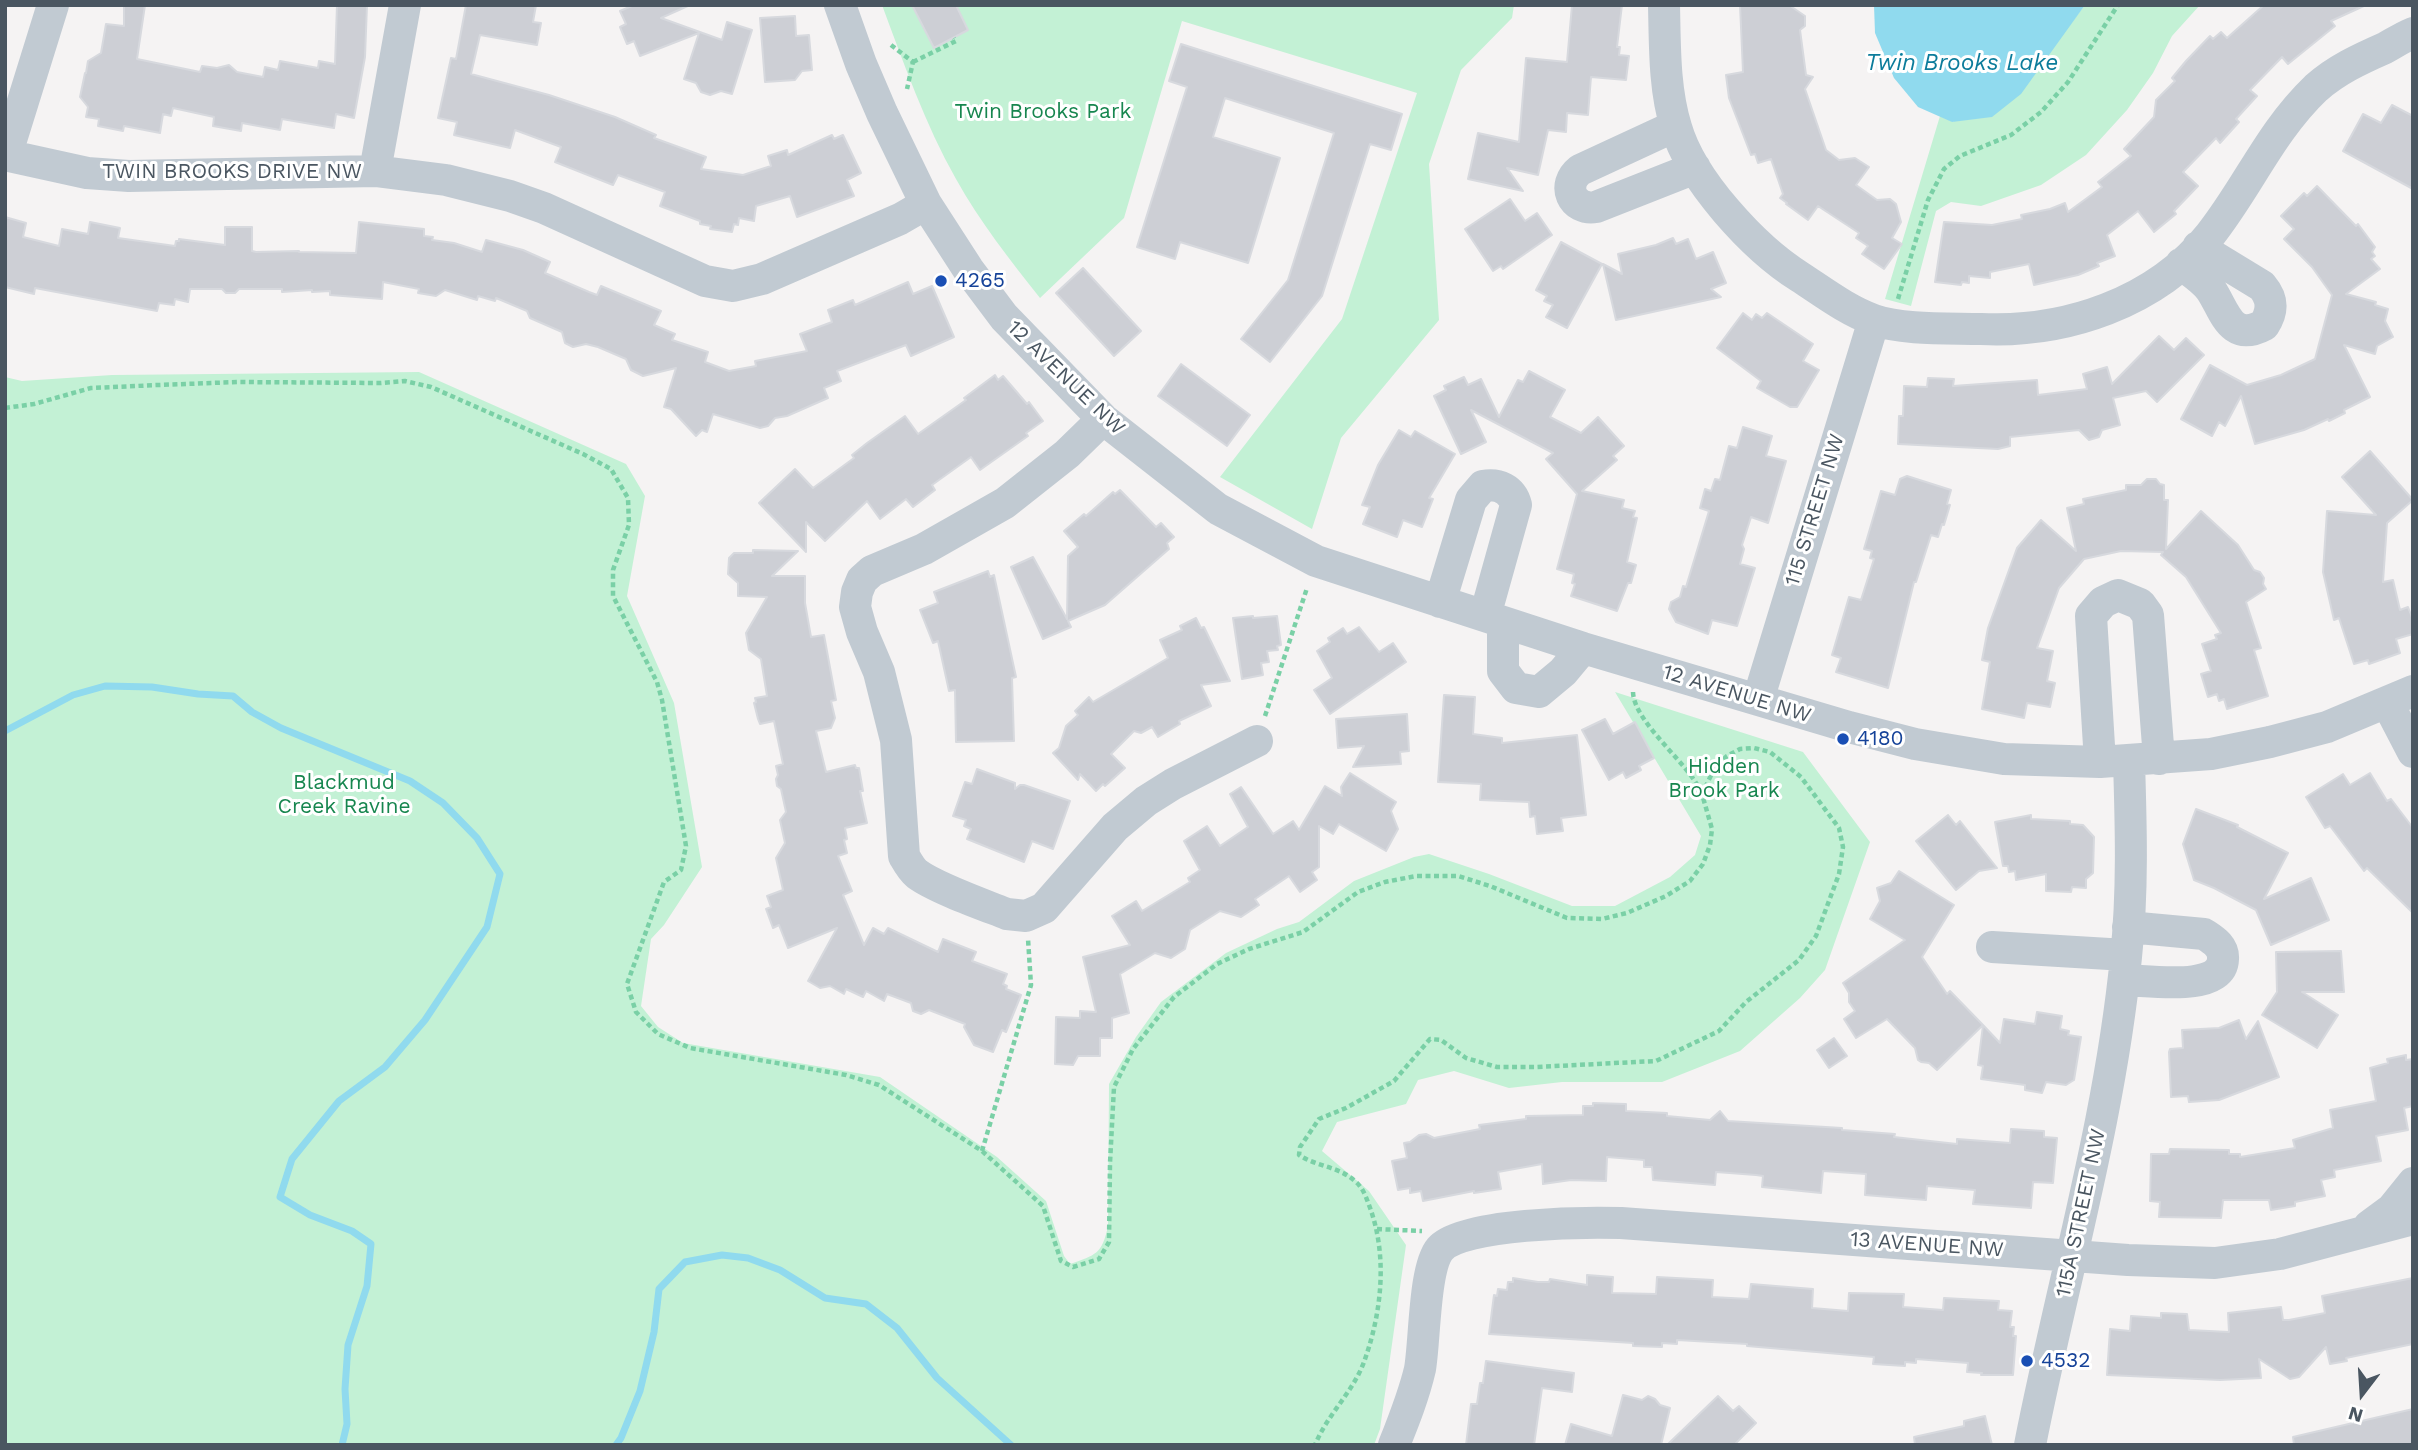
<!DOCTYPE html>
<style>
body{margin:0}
#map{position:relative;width:2418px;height:1450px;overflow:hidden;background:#f5f3f3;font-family:"Work Sans",sans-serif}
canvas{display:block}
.frame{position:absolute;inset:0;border:7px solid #4a5661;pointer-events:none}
.north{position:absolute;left:2327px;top:1359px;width:70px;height:70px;-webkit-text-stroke:5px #fff;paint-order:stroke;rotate:197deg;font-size:19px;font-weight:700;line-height:28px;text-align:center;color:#4a5661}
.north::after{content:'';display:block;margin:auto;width:24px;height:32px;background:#4a5661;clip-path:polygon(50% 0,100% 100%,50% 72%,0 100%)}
</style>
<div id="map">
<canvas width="2418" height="1450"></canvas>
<div class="frame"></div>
<div class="north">N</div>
</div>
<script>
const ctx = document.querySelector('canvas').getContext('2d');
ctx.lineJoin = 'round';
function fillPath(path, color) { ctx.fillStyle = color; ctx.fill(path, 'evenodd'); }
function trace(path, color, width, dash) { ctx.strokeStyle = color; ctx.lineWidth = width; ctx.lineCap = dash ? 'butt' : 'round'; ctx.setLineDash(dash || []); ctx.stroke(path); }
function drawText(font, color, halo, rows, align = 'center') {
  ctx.font = font + ' "Work Sans",sans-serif'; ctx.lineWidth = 6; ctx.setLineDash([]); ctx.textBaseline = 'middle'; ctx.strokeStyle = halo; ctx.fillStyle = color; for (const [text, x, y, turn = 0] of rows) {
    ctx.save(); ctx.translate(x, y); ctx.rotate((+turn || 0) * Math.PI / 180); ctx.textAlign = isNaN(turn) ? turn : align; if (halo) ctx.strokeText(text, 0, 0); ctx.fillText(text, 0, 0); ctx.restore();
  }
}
const green = new Path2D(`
 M882 5H1514L1512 18 1461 70 1429 164 1439 320 1341 438 1312 529 1220 477 1342 319 1417 93 1182 21 1124 218 1040 298C1010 260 980 222 956 179 925 124 904 64 882 5Z
 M2085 5H2200L2172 36 2153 73 2127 110 2086 155 2041 185 1981 206 1951 202 1936 211 1911 306 1885 299 1940 116 1953 122 2067 28Z
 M419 372 626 464 645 496 627 596 674 703 702 867 664 925 651 939 641 1006 658 1027 683 1043 880 1077 997 1157 1046 1201 1064 1256 1070 1264C1096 1255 1102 1254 1108 1226L1109 1084 1136 1037 1161 1002 1226 953 1277 929 1299 922 1354 881 1414 857 1429 854 1489 874 1572 906H1615L1670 877 1695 855 1701 836 1615 692 1803 752 1870 842 1825 970 1800 998 1740 1051 1662 1082H1562L1509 1088 1454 1071 1418 1080 1406 1104 1337 1122 1322 1151 1369 1191 1406 1245 1380 1429 1374 1445H5V377L22 381 112 375Z`);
const water = new Path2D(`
 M1874 5H2085L2021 94 1992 117 1952 122 1918 107 1894 78 1875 33Z`);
const stream = new Path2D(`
 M5 731 73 695 105 686 152 687 198 694 233 696 252 712 281 728 410 781 443 803 477 838 500 874 487 927 425 1020 385 1067 339 1101 292 1159 280 1197 310 1215 352 1231 371 1244 367 1286 348 1345 345 1389 347 1424 342 1445
 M616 1445 621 1438 640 1391 654 1332 659 1289 685 1262 722 1255 748 1258 780 1270 825 1298 866 1304 897 1328 937 1378 1011 1445`);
const building = new Path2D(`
 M124 5H145L137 59 200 72 202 66 217 68 229 65 237 72 263 77 265 67 278 70 280 61 318 68 319 61 335 64 337 5H367L365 57 354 118 336 114 334 128 282 119 280 130 242 123 241 131 213 126 214 117 173 108 171 116 163 114 160 133 124 126 123 131 98 126 99 119 86 117 88 107 80 97 85 73H86L88 61 101 53 106 24 124 26Z
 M466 5H536L533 22 541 23 537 45 480 35 471 74 549 95 615 117 656 135 654 138 706 157 701 169 743 175 771 166 768 156 787 150 788 155 832 135 834 139 843 135 861 173 847 180 854 196 797 217 790 196 756 206 754 221 739 218 738 225 734 224 732 232 710 229 711 226 700 224V221L660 206 665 192 618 175 613 185 555 162 561 147 515 130 510 148 454 135 457 122 438 118 451 58 456 59Z
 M634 5H690L661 18 722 40 727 22 752 30 732 94 721 91 710 95 701 92 696 83 684 79 699 33 640 56 634 41 627 44 620 27 626 24 620 11Z
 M912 5H956L968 30 934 48Z
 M1572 5H1622L1617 47H1620L1619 55 1629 56 1626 80 1591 77 1588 115 1567 113 1566 132 1548 130 1538 175 1507 168 1523 191 1468 179 1478 133 1519 142 1526 58 1567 62Z
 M1740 5H1789L1805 16V26L1800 30 1806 75 1813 77 1805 89 1826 150 1839 160 1855 158 1869 167 1856 185 1877 200 1890 199 1896 204 1901 222 1892 238 1902 244 1884 269 1862 254 1868 246 1856 238 1859 233 1824 210 1818 206 1808 220 1786 204 1787 203 1780 198 1783 194 1771 159 1758 163 1755 154 1751 155 1729 98 1726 75 1743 72Z
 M2264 5H2366L2331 21 2335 26 2288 64 2282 57 2250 90 2257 96 2236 119 2239 122 2220 143 2216 138 2183 172 2198 186 2174 211 2176 214 2154 232 2138 211 2107 235 2115 256 2097 263 2099 266 2078 275 2034 285 2029 264 1990 272V278L1969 276V283L1962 282 1961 285 1935 282 1944 222 1992 225 2022 219 2021 215 2050 209 2065 203 2068 212 2102 187 2098 182 2131 156 2124 149 2154 117 2156 100 2175 81 2172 78 2186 61 2210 36 2213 39 2221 32 2227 38Z
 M795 16 796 36 809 35 812 70 802 71 795 80 765 82 760 18Z
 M1181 44 1402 114 1391 150 1370 144 1322 296 1270 362 1241 339 1288 280 1334 133 1225 98 1213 137 1280 158 1248 263 1180 242 1175 259 1137 247 1187 87 1169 81Z
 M2392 105 2413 116V189L2343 151 2363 114 2381 123Z
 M2317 186 2356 226 2358 224 2375 247 2372 252 2375 256 2371 259 2380 269 2346 294 2376 302 2375 305 2388 309 2385 321 2393 337 2377 346 2375 354 2344 345 2370 397 2344 410 2345 413 2329 421 2328 419 2304 430 2255 444 2241 396 2225 426 2219 422 2212 436 2181 419 2210 365 2247 385 2281 375 2315 359 2332 295 2312 267 2284 239 2294 229 2281 216 2304 193 2307 196Z
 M1510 199 1525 221 1537 213 1552 235 1503 269 1501 266 1493 271 1465 229Z
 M5 217 26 223 23 237 59 246 62 229 88 234 90 222 120 228 118 238 175 246 176 241H179V239L225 245V227H252V251L256 252 299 251V252L356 253 359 222 424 229V236L433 237 432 240 454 243 482 252 486 240 523 250 550 262 545 273 589 292 597 295 601 286 661 311 654 325 675 334 672 340 708 352 705 362 729 371 756 366 755 361 807 351 800 334 832 322 828 310 853 300 855 305 908 282 913 294 932 286 954 337 911 356 906 345 837 371 841 381 824 388 828 398 787 416 775 418 768 426 760 428 713 414 707 432 702 430 696 436 671 409 664 407 676 368 643 376 631 370 626 359 598 347 586 344 573 347 565 343 562 332 530 318 527 311 496 298 495 301 478 296 477 300 445 290 436 296 418 293 419 289 383 282 382 299 330 295V291L312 292V290L282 292V289H239L235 293H226L222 289H190L188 302 175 299 174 305 159 303 157 311 35 288 34 294 5 287Z
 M1673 238 1676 244 1688 239 1696 259 1713 252 1726 283 1711 289 1721 297 1616 320 1603 264 1622 274 1618 254 1656 245Z
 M1561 242 1602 264 1567 328 1546 317 1553 305 1544 301 1547 296 1536 290Z
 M1083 268 1141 331 1114 356 1056 293Z
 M1743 313 1752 320 1756 314 1762 318 1767 313 1813 344 1803 361 1819 370 1797 407H1790L1757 388 1761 381 1717 348Z
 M2159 336 2174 350 2186 338 2204 355 2157 402 2146 391 2113 398 2120 425 2102 430 2099 437 2089 440 2079 430 2010 437V446L1998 449 1898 444 1899 416H1903L1904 386 1927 387 1928 378 1954 379 1953 386 2037 380 2038 395 2087 389 2083 374 2107 367 2112 384Z
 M1181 364 1250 415 1227 446 1158 396Z
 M1529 371 1565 390 1550 417 1581 433 1598 417 1624 446 1613 456 1617 460 1582 491 1624 500 1622 508 1635 511 1633 517 1637 518 1627 562 1636 565 1631 583H1628L1617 611 1571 596 1575 584 1572 583 1574 574 1557 569 1577 494 1546 459 1553 453 1471 410 1486 442 1461 454 1434 396 1446 390 1444 386 1464 377 1468 385 1481 379 1499 417 1518 380 1523 382Z
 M995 375 998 380 1003 376 1027 404 1029 402 1043 421 1026 433 1028 436 980 470 971 457 932 485 935 490 913 507 906 499 880 519 867 501 825 541 806 522V552L759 503 795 469 813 488 854 458 852 455 867 443 905 416 918 434 966 400 964 398Z
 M1743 427 1772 436 1766 456 1786 461 1768 523 1751 517 1742 545 1744 549 1740 564 1755 568 1737 626 1712 620 1708 634 1676 622 1669 609 1671 602 1680 597 1683 586 1686 587 1709 511 1700 508 1705 489 1711 491 1715 479 1720 480 1729 446 1737 448Z
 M1399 430 1411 437 1415 431 1455 454 1429 498 1433 499 1422 527 1403 520 1397 537 1363 524 1370 507 1362 505 1378 465Z
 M2370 451 2413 500 2387 523 2383 582 2393 580 2400 610 2408 607 2413 620V634L2396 639 2400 653 2369 664 2368 660 2354 664 2339 618 2334 620 2323 572 2327 511 2376 515 2342 477Z
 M1907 476 1951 490 1947 504 1950 505 1944 525 1942 524 1938 537 1931 535 1916 582H1914L1888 688 1836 672 1841 658 1832 655 1849 597 1861 600 1874 559 1870 558 1872 551 1864 549 1881 491 1895 495 1900 479Z
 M2147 479H2156L2160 484 2164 485V500H2168L2166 549 2201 511 2238 545 2254 570 2260 572 2264 578 2263 584 2266 589 2246 602 2261 648 2254 650 2268 696 2227 709 2224 699 2219 701 2217 694 2208 697 2201 674 2211 671 2202 644 2217 639 2215 635 2221 633 2186 577 2161 555 2163 552 2121 551 2084 559 2059 588 2037 648 2053 651 2047 681 2055 683 2050 707 2027 703 2024 718 1982 709 1990 662 1982 660 1988 628 2017 548 2041 520 2076 551 2067 508 2084 504 2083 499 2126 490V485H2141Z
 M1120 490 1156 527 1161 523 1174 537 1167 543 1169 549 1105 605 1068 621 1071 627 1043 639 1011 567 1033 557 1067 619 1068 556 1078 547 1064 531 1084 514 1086 516 1113 492 1115 494Z
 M753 550 798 551 772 576H805V603L811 637 824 635 836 700 831 701 835 718 831 728 816 731 826 772 855 765 856 768H859L863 791H860L867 823 845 828 847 839 844 840 847 853 838 856 852 891 843 895 864 945 873 928 884 934 888 928 938 952 943 939 976 952 972 961 1007 974 1003 984 1007 986 1006 989 1021 995 1006 1032 1002 1030 993 1052 974 1045 964 1027 965 1024 929 1010 921 1014 913 1011 911 1003 887 994 884 1001 866 991 863 997 846 989 844 994 830 986 820 988 808 981 837 928 788 948 779 925 773 928 766 909 771 907 767 896 783 890 776 858 785 843 780 820 786 812 781 789 777 786 776 779 778 775 776 766 783 764 774 721 760 724 758 719 754 703 756 702 755 698 767 696 761 659 749 650 746 633 767 597 738 596V583L728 574 729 558 734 553H753Z
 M988 571 990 577 994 575 1016 677 1012 678 1014 741 956 742 955 690 949 691 938 641 933 643 920 610 938 603 934 592Z
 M1253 616V618L1277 616 1281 645 1277 646 1278 650 1267 651 1269 662 1261 663 1263 675 1242 679 1233 618Z
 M1196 618 1201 628 1204 627 1230 681 1201 685 1211 706 1179 721 1180 724 1158 737 1152 727 1141 733 1134 731 1111 754 1125 768 1105 786 1103 784 1096 791 1080 774 1078 780 1053 753 1059 748 1066 726 1078 715 1075 711 1089 697 1093 702 1168 658 1160 640 1182 630 1180 626Z
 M1359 627 1379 652 1393 643 1406 662 1330 714 1314 690 1332 678 1317 651 1330 642 1328 638 1343 628 1347 634Z
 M1444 695 1475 697 1473 734 1502 738V743L1577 735 1586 815 1561 818 1563 831 1537 834 1535 816 1530 817 1529 802 1480 800 1481 784 1438 782Z
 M1407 714 1409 751 1400 752 1401 764 1353 767 1364 746 1338 748 1336 719Z
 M1605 719 1613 734 1635 722 1654 758 1639 766 1641 770 1626 778 1623 772 1609 780 1582 730Z
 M977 769 1015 783V789L1020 785H1024L1070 801 1053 849 1032 841 1024 862 967 839 971 829 964 826 966 820 953 816 965 782 972 784Z
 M1350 773 1396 802 1391 811 1398 829 1386 851 1339 824 1333 834 1319 826V867L1312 872 1317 880 1300 892 1289 876 1255 899 1259 905 1241 917 1220 911 1190 930 1185 949 1171 958 1155 953 1120 974 1129 1013 1112 1018V1038H1100V1056H1078L1073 1065 1055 1064 1056 1017 1080 1018V1011L1096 1012 1083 957 1130 945 1112 916 1136 901 1142 911 1190 882 1188 878 1200 870 1184 841 1207 826 1220 846 1248 827 1230 794 1241 787 1273 834 1293 821 1299 830 1325 786 1342 796 1341 787Z
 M2370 773 2387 801 2391 799 2413 828V913L2367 868 2364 871 2330 826 2325 828 2306 797 2343 774 2350 785Z
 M2196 809 2238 825 2237 827 2288 853 2264 899 2311 878 2329 920 2271 945 2256 910 2214 888 2194 880 2183 844Z
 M1948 815 1956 825 1960 821 1997 868 1979 871 1956 890 1916 841Z
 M2031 815V819L2070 821V824L2083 825 2094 837 2093 873 2086 879V888L2072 887 2071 892 2046 891V874L2016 880 2015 871 2009 872 2008 866H2003L1995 822Z
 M1899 871 1954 905 1922 957 1947 994 1950 991 1983 1025 1937 1070 1929 1063 1921 1062 1918 1060 1915 1048 1887 1019 1856 1038 1844 1019 1855 1011 1849 1002V993L1843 983 1905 940 1870 919 1880 901 1877 888 1891 883Z
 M2341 951 2344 992H2302L2338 1015 2317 1048 2262 1015 2277 992 2276 952Z
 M2037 1012 2062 1016 2060 1029 2069 1031 2068 1035 2081 1037 2074 1080 2066 1085 2046 1082 2042 1093 2025 1090V1085L1981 1079 1983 1066 1978 1065 1983 1025 2000 1043 2004 1019 2035 1024Z
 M2239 1020 2246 1039 2258 1021 2279 1077 2219 1100 2189 1102 2188 1096 2171 1097 2169 1052 2170 1049 2183 1048 2182 1030 2219 1028Z
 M1834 1038 1847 1056 1829 1068 1817 1050Z
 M2406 1055V1060L2413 1059V1106L2404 1108 2408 1130 2376 1136 2381 1161 2334 1170 2335 1177 2321 1180 2325 1196 2295 1202V1206L2271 1210 2269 1200H2223L2221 1218 2159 1217 2160 1202 2150 1201 2151 1154H2169L2170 1149 2229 1150V1154H2240V1157L2295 1148 2293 1140 2333 1128 2330 1110 2376 1101 2370 1068 2388 1063 2387 1059Z
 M1593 1103 1626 1104V1111L1667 1113V1116L1710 1120 1720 1111 1728 1121 1842 1128V1130L1895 1134 1894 1137 1957 1144V1139L2010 1143 2011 1129 2044 1131V1137L2057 1138 2053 1183 2033 1182 2031 1208 1973 1204 1975 1190 1927 1186 1926 1200 1865 1195 1866 1174 1823 1171 1821 1193 1762 1187 1763 1176 1756 1175 1716 1172 1715 1185 1653 1180 1652 1167H1644V1160L1607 1157 1606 1181 1571 1180 1543 1184 1542 1164 1498 1172 1501 1189 1474 1193V1191L1423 1201 1421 1191 1410 1193V1188L1398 1190 1392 1161 1407 1158 1404 1143 1410 1142 1419 1135 1426 1134 1434 1138 1480 1129 1479 1125 1526 1119V1116L1583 1115V1106H1593Z
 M1587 1275 1613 1277 1612 1293 1656 1294 1657 1277 1713 1280 1712 1297 1749 1299 1751 1284 1813 1289 1812 1308 1848 1311 1849 1293 1904 1294 1903 1307 1943 1310 1944 1298 1999 1301 1998 1310 2012 1311 2010 1327H2014L2013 1336H2016L2013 1375H1981L1982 1373 1967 1372 1968 1363 1916 1359V1363L1905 1362V1366L1873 1364 1874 1357 1747 1346V1344L1677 1340V1344L1662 1343V1347L1633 1346V1343L1489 1334 1494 1295 1497 1296 1498 1289 1507 1290 1508 1282H1513V1278L1538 1282H1549L1550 1279 1587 1285Z
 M2413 1278V1344L2346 1358 2347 1361 2330 1364 2326 1347 2299 1377 2290 1379 2259 1359 2261 1378 2220 1380 2107 1375 2110 1329 2130 1331 2131 1316 2161 1318V1313L2187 1314 2189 1330 2229 1332 2228 1313 2281 1307 2283 1320H2289L2325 1313 2322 1296Z
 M1486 1361 1574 1373 1572 1392 1542 1388 1534 1445H1466L1471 1404H1477L1480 1383H1483Z
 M1623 1395 1642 1400 1648 1396 1655 1399 1660 1405 1670 1408 1661 1445H1565L1571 1424 1612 1436Z
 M1718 1396 1733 1411 1739 1406 1756 1423 1734 1445H1667Z
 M2413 1409V1445H2294L2293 1437Z
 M1985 1416 1992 1445H1915L1914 1437 1964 1426V1421Z`);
const path = new Path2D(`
 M891 45 913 62 907 89
 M913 62 956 41 954 38
 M1898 299 1928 200 1944 169 1960 156 2011 135 2041 112 2068 82 2118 5
 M5 408 34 404 91 388 158 385 238 382 381 383 405 381 431 387 583 454 611 469 628 498 629 525 613 570V596L657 682 662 700 686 846 681 870 664 882 627 984 636 1012 658 1034 690 1048 846 1075 879 1085 982 1151 1043 1206 1061 1261 1073 1267 1099 1259 1109 1242 1110 1163 1114 1087 1133 1049 1174 997 1217 964 1249 949 1303 932 1358 892 1385 882 1416 876H1458L1490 886 1567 918 1602 919 1627 913 1666 896 1690 881 1703 864 1710 845 1712 829 1702 794 1715 767 1727 756 1740 749 1754 748 1770 752 1801 777 1839 828 1843 847 1839 874 1816 936 1799 960 1746 1002 1719 1031 1656 1061 1537 1067H1497L1466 1058 1441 1040 1430 1039 1394 1081 1346 1108 1319 1119 1300 1147 1299 1155C1317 1167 1339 1166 1356 1182 1363 1188 1366 1197 1369 1205 1388 1255 1382 1312 1364 1362 1353 1392 1327 1415 1315 1445
 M1633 692C1634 723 1690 764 1702 794
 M1265 716 1307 588
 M982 1151 1031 985 1028 939
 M1377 1229 1422 1231`);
const minor = new Path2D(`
 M840 5 861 64 882 113 926 204 968 269 1004 317 1103 419 1218 509 1316 561 1583 648 1849 727 1915 744 2004 759 2100 762 2211 754 2270 742 2327 727 2413 691
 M1664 5C1665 45 1664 89 1676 127 1691 180 1754 248 1800 277 1823 292 1848 311 1874 320 1902 330 1950 328 1981 329 2065 333 2156 303 2210 235 2248 187 2270 132 2316 88 2336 70 2360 59 2385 48 2394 43 2403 37 2413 33
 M1675 126 1580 170C1561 185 1572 211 1596 207L1695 168
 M5 155 87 173 129 176 375 171 446 180 510 196 544 208 705 281 733 286 762 279 900 219 926 204
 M6 156 53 5
 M375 171 405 5
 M2181 264C2191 272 2204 280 2211 290 2225 311 2230 343 2264 325 2273 311 2273 299 2262 286L2198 247
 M1103 419 1067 454 1005 503 924 549 872 571 862 580 857 592 855 607 862 632 879 672 896 740 904 856C908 863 911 869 917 874 936 888 984 905 1007 914L1026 916 1044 908 1115 827 1146 801 1173 784 1257 741
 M1440 602 1471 500 1483 486C1498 483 1512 489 1516 505L1485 616
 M1503 622V671L1516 688 1539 692 1563 672 1583 648
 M1758 700 1874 320
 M2387 702 2413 752
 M2100 762 2091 616 2103 602 2118 595 2140 604 2148 615 2159 759
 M1992 947 2126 955
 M2124 980C2147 980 2222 993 2223 959 2224 946 2213 940 2204 934L2128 927
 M2369 1226 2392 1209 2413 1183
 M1394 1445C1404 1420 1414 1395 1420 1369 1425 1340 1424 1268 1440 1249 1462 1223 1586 1222 1621 1223L2128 1260 2215 1263 2280 1254 2413 1219
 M2030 1445C2062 1282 2110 1122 2126 957 2133 892 2131 826 2129 761`);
const markers = [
 [941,281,7,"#1a4fb4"],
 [1843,739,7,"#1a4fb4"],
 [2027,1361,7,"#1a4fb4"]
];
const parkNames = [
 ["Twin Brooks Park",1043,112],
 ["Hidden",1724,767],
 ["Brook Park",1724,791],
 ["Blackmud",344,783],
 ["Creek Ravine",344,807]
];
const streetNames = [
 ["TWIN BROOKS DRIVE NW",232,172],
 ["12 AVENUE NW",1066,378,44],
 ["115 STREET NW",1815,510,-73],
 ["12 AVENUE NW",1737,694,17],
 ["115A STREET NW",2081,1213,-78],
 ["13 AVENUE NW",1927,1245,4]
];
const transitNames = [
 ["4265",955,281],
 ["4180",1857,739],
 ["4532",2041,1361]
];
const waterNames = [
 ["Twin Brooks Lake",1962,63]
];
fillPath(green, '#c3f1d5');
fillPath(water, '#90daee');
trace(stream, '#90daee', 7);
fillPath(building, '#cdcfd5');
trace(building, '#d7d9de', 2);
trace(path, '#7ad0a6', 4.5, [5, 3.5]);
trace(minor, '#c1cad2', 32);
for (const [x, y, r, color] of markers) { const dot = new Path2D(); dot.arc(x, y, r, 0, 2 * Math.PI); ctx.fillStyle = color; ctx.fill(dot); trace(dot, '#fff', 2.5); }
drawText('21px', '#17864f', '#fff', parkNames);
drawText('21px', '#4a5661', '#fff', streetNames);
drawText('21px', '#164399', '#fff', transitNames, 'left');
drawText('italic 23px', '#0c7c9b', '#fff', waterNames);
</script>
